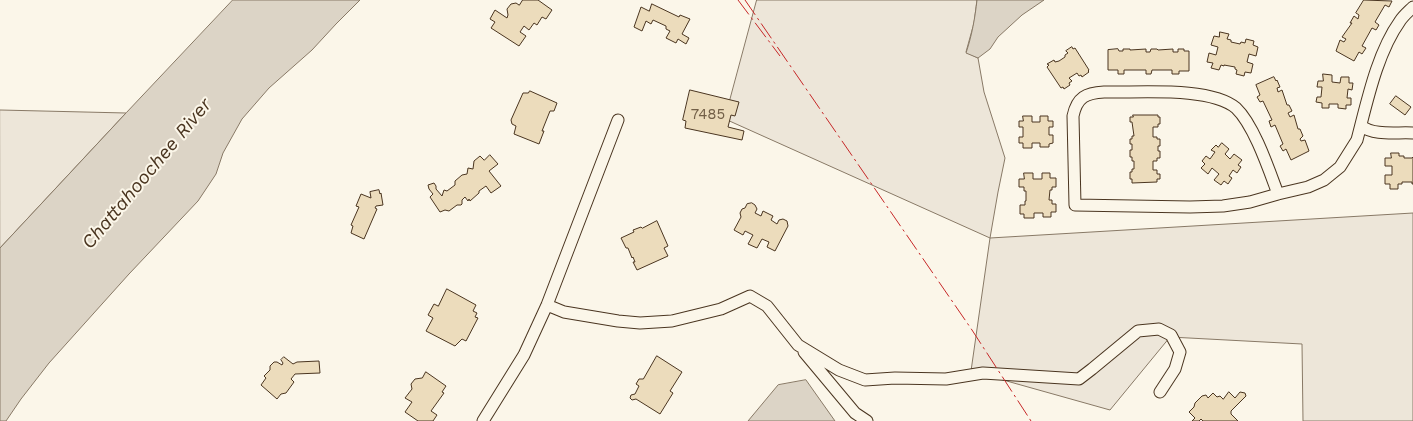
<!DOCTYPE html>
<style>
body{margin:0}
canvas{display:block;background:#fbf6e9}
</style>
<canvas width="1413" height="421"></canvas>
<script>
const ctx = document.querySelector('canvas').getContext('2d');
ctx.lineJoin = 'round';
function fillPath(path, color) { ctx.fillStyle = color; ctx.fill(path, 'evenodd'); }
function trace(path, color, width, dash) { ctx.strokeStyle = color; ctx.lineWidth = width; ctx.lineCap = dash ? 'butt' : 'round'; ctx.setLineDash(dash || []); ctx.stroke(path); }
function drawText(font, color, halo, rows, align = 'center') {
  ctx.font = font + ' "Work Sans",sans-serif'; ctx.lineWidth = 4; ctx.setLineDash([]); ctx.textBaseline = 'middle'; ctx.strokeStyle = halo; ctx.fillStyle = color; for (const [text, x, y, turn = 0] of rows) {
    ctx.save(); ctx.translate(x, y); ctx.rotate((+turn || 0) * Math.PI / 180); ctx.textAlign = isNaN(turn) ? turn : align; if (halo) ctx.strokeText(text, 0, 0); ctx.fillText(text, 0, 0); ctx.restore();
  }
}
const green = new Path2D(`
 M757 0H977L974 23 966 52 978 58 984 92 1005 158 998 192 990 238 1413 213V421H1303L1302 344 1170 337 1110 410 971 371 990 238 725 119Z
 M0 110 126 113 0 248Z`);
const water = new Path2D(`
 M233 0H360L336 24 312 50 269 88 242 119 223 153 216 174 198 201 129 274 49 363 21 399 6 421H0V248L126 113Z
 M977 0H1044L1022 15 998 37 990 49 978 58 966 53C972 35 975 18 977 0Z
 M806 380 835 421H748L778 385Z`);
const building = new Path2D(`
 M523 0H538L552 10 546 19 542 17 537 25 534 23 529 30 524 26 520 32 526 36 519 46 491 28 495 22 490 19 495 10 507 18 508 15 507 9 511 4 516 3 519 5Z
 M1364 0 1392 1 1389 7 1385 5 1375 22 1379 25 1376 30 1372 28 1362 46 1366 48 1362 54 1359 52 1354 61 1336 51 1340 40 1344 42 1346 39 1342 37 1352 23H1350L1354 16 1358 19 1359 15 1356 13Z
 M652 4 679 17 680 15 690 19 682 34 689 38 686 44 678 39 676 43 666 38 670 31 666 29V26L653 20 651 24 646 21 642 31 634 27 641 7 649 11Z
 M1220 32 1229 34 1227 39 1231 40V42L1240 44 1241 42 1245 43 1246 39 1254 41 1253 45 1258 47 1256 56 1249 54 1247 62 1253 64 1251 73 1245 72 1244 76 1236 74 1237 70 1235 69V67L1224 65V66L1221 65 1219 70 1211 68 1213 63 1207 62 1209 53 1216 55 1218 47 1211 45 1214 36 1219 37Z
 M1072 47 1073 49 1075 48 1089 70 1088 71 1089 72 1082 77 1081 75 1079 76 1077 73 1069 78 1072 81 1069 83 1070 85 1064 89 1063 87 1061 88 1047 67 1049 65 1047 64 1054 60 1055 62 1059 61 1065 57V55L1068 53 1066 51Z
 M1118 49 1119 51H1123V49H1130V50L1146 49V52H1150L1151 49H1157L1158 50 1173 49V52H1178V49H1184V51H1189V71H1179V74H1172V70H1152L1151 74H1146V70H1124V74H1118V70H1108V50Z
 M1323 74 1332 75V82L1340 83 1341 77H1349V83H1353L1352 90 1348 89 1347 98H1351V105H1346V109L1338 108V104H1329V108H1322V103L1316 102 1317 97H1321L1322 87H1317L1318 81H1323Z
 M1274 77 1276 81 1277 80 1280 87 1277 88 1278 92 1282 90 1287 105H1289L1292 111 1288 113 1290 117 1294 115 1298 129H1300L1303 136 1300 139 1301 141 1305 140 1309 151 1291 160 1286 149 1283 151 1280 146 1283 144 1275 125 1271 127 1269 121 1272 120 1263 101 1260 102 1257 97 1260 95 1256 85Z
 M690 90 739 102 735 116 731 115 728 127 744 131 742 140 685 128 686 121 683 120Z
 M530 91 557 103 554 111H550L542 131H544L539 144 514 134 516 126 512 124 511 120 523 93H528Z
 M1396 96 1411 107 1405 115 1390 104Z
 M1133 115H1158V117H1160V124H1158V127H1153V137H1157V139H1160V146H1158V151H1160V158H1157V161H1153V170H1157V174H1160V179H1157V182L1132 183V179H1130V172H1132V169H1134V161H1132V157H1130V150H1132V144H1130V139H1132V136H1134L1132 122H1130V117H1133Z
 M1023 116H1032V122H1040V116H1048V121H1053V127H1049V135H1053V143L1049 144V147H1040V143H1032V148H1023V143H1019V137H1023V127H1019V121H1023Z
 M1222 143 1229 149 1225 154 1230 159 1234 154 1242 160 1238 165 1241 167 1237 173 1233 170 1229 176 1232 178 1228 184 1224 181 1221 185 1214 180 1219 174 1212 168 1208 174 1201 168 1205 164 1202 161 1206 156 1210 159 1215 152 1211 150 1216 145 1218 147Z
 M1391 153H1399V156H1404V158H1412L1413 157V184H1412V182H1402V184H1398V189H1390V184H1385V175H1392V166H1385V158H1391Z
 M490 155 498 164 489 171 501 186 491 193 486 186 479 191V193L470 201 469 199 468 201 465 197 462 200V204L461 205H457L449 211 445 210 440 212 430 197 433 194 429 189 428 185 434 183 436 186V189L442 196 444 190 447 191 455 185V181L462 175 467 174 468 168 473 169 474 161 480 156 484 160Z
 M1024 173H1033V179H1042V173H1050V178H1056V187H1052V190H1050L1049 200H1052V204H1056V212H1051V217H1043V213H1034V218H1024V214H1020V205H1025V201H1026V191H1024V187H1019V179H1024Z
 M379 190 380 194 381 193 383 205 376 206 375 208 377 209 364 239 351 233 353 226 351 225 359 207 356 206 361 194 371 198 370 192Z
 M752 203 755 205 757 209 755 213 761 216 763 211 773 216 771 220 777 224 779 220 783 219 787 221 788 226 775 251 767 247 769 242 762 239 757 248 748 244 753 235 745 231 743 235 734 230 741 217 740 213 742 209 745 208 747 204Z
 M657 221 668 246 664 248 668 256 637 270 633 262H635L633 257 632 258 628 248H626L621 238 634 232 633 230 641 227 642 228Z
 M447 289 476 305 473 311 477 313 475 317 478 318 466 341 462 339 455 346 426 331 433 318 428 315 434 304 438 306Z
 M657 356 682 372 670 391 673 393 660 414 636 399 632 400 630 398 631 395 635 394 639 386 636 384 639 379H643Z
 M284 357 293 364 297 362 319 361 320 373 295 374 291 379 294 382 286 393 281 394 277 399 261 385 266 378 264 376 270 370V366L274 362H277L282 365 283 363 281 360Z
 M426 372 446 386 442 392 444 393 431 411 437 415 433 421H418L405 412 412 402 405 398 412 389 411 384 415 379 422 378Z
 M1229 392 1235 398 1240 392 1245 393 1246 396 1231 411V414L1238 421H1203L1201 419 1199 421H1192L1195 418 1189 412 1194 407 1195 403 1202 396 1206 395 1208 398 1213 393 1217 397 1220 396 1223 399Z`);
const minor = new Path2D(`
 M1361 126C1375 136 1396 132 1413 133
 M1278 194C1269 170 1254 125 1236 108 1210 86 1138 93 1104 92 1086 93 1077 97 1073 116L1075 205 1190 207 1223 206 1250 202 1278 194 1308 187 1324 180 1340 167 1357 140C1367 102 1377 53 1400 21 1403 16 1409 11 1413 7
 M547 305 564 312 618 321 640 323 672 321 721 309 750 296 767 306 798 345 839 370 865 380 895 378 946 379 983 373 1079 379 1092 369 1138 331 1159 329 1171 335 1180 352 1175 369 1160 392
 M804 352 855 413 867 421
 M483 421 524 355 547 305 618 120`);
const power = new Path2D(`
 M738 0 780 56
 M745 0 972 330 1031 421`);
const numberNames = [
 ["7485",708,115]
];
const waterNames = [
 ["Chattahoochee River",147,174,-50]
];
fillPath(green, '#ede6d9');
trace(green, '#887966', 1);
fillPath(water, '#dcd4c6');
trace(water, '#887966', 1);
fillPath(building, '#ecdcbc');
trace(building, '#4a3520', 1);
trace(minor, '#4a3520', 13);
trace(minor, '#fbf6e9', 11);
trace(power, '#c62828', 1, [18, 4, 2.5, 4]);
drawText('15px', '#725f47', null, numberNames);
drawText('italic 19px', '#4a3520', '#fbf6e9', waterNames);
</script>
